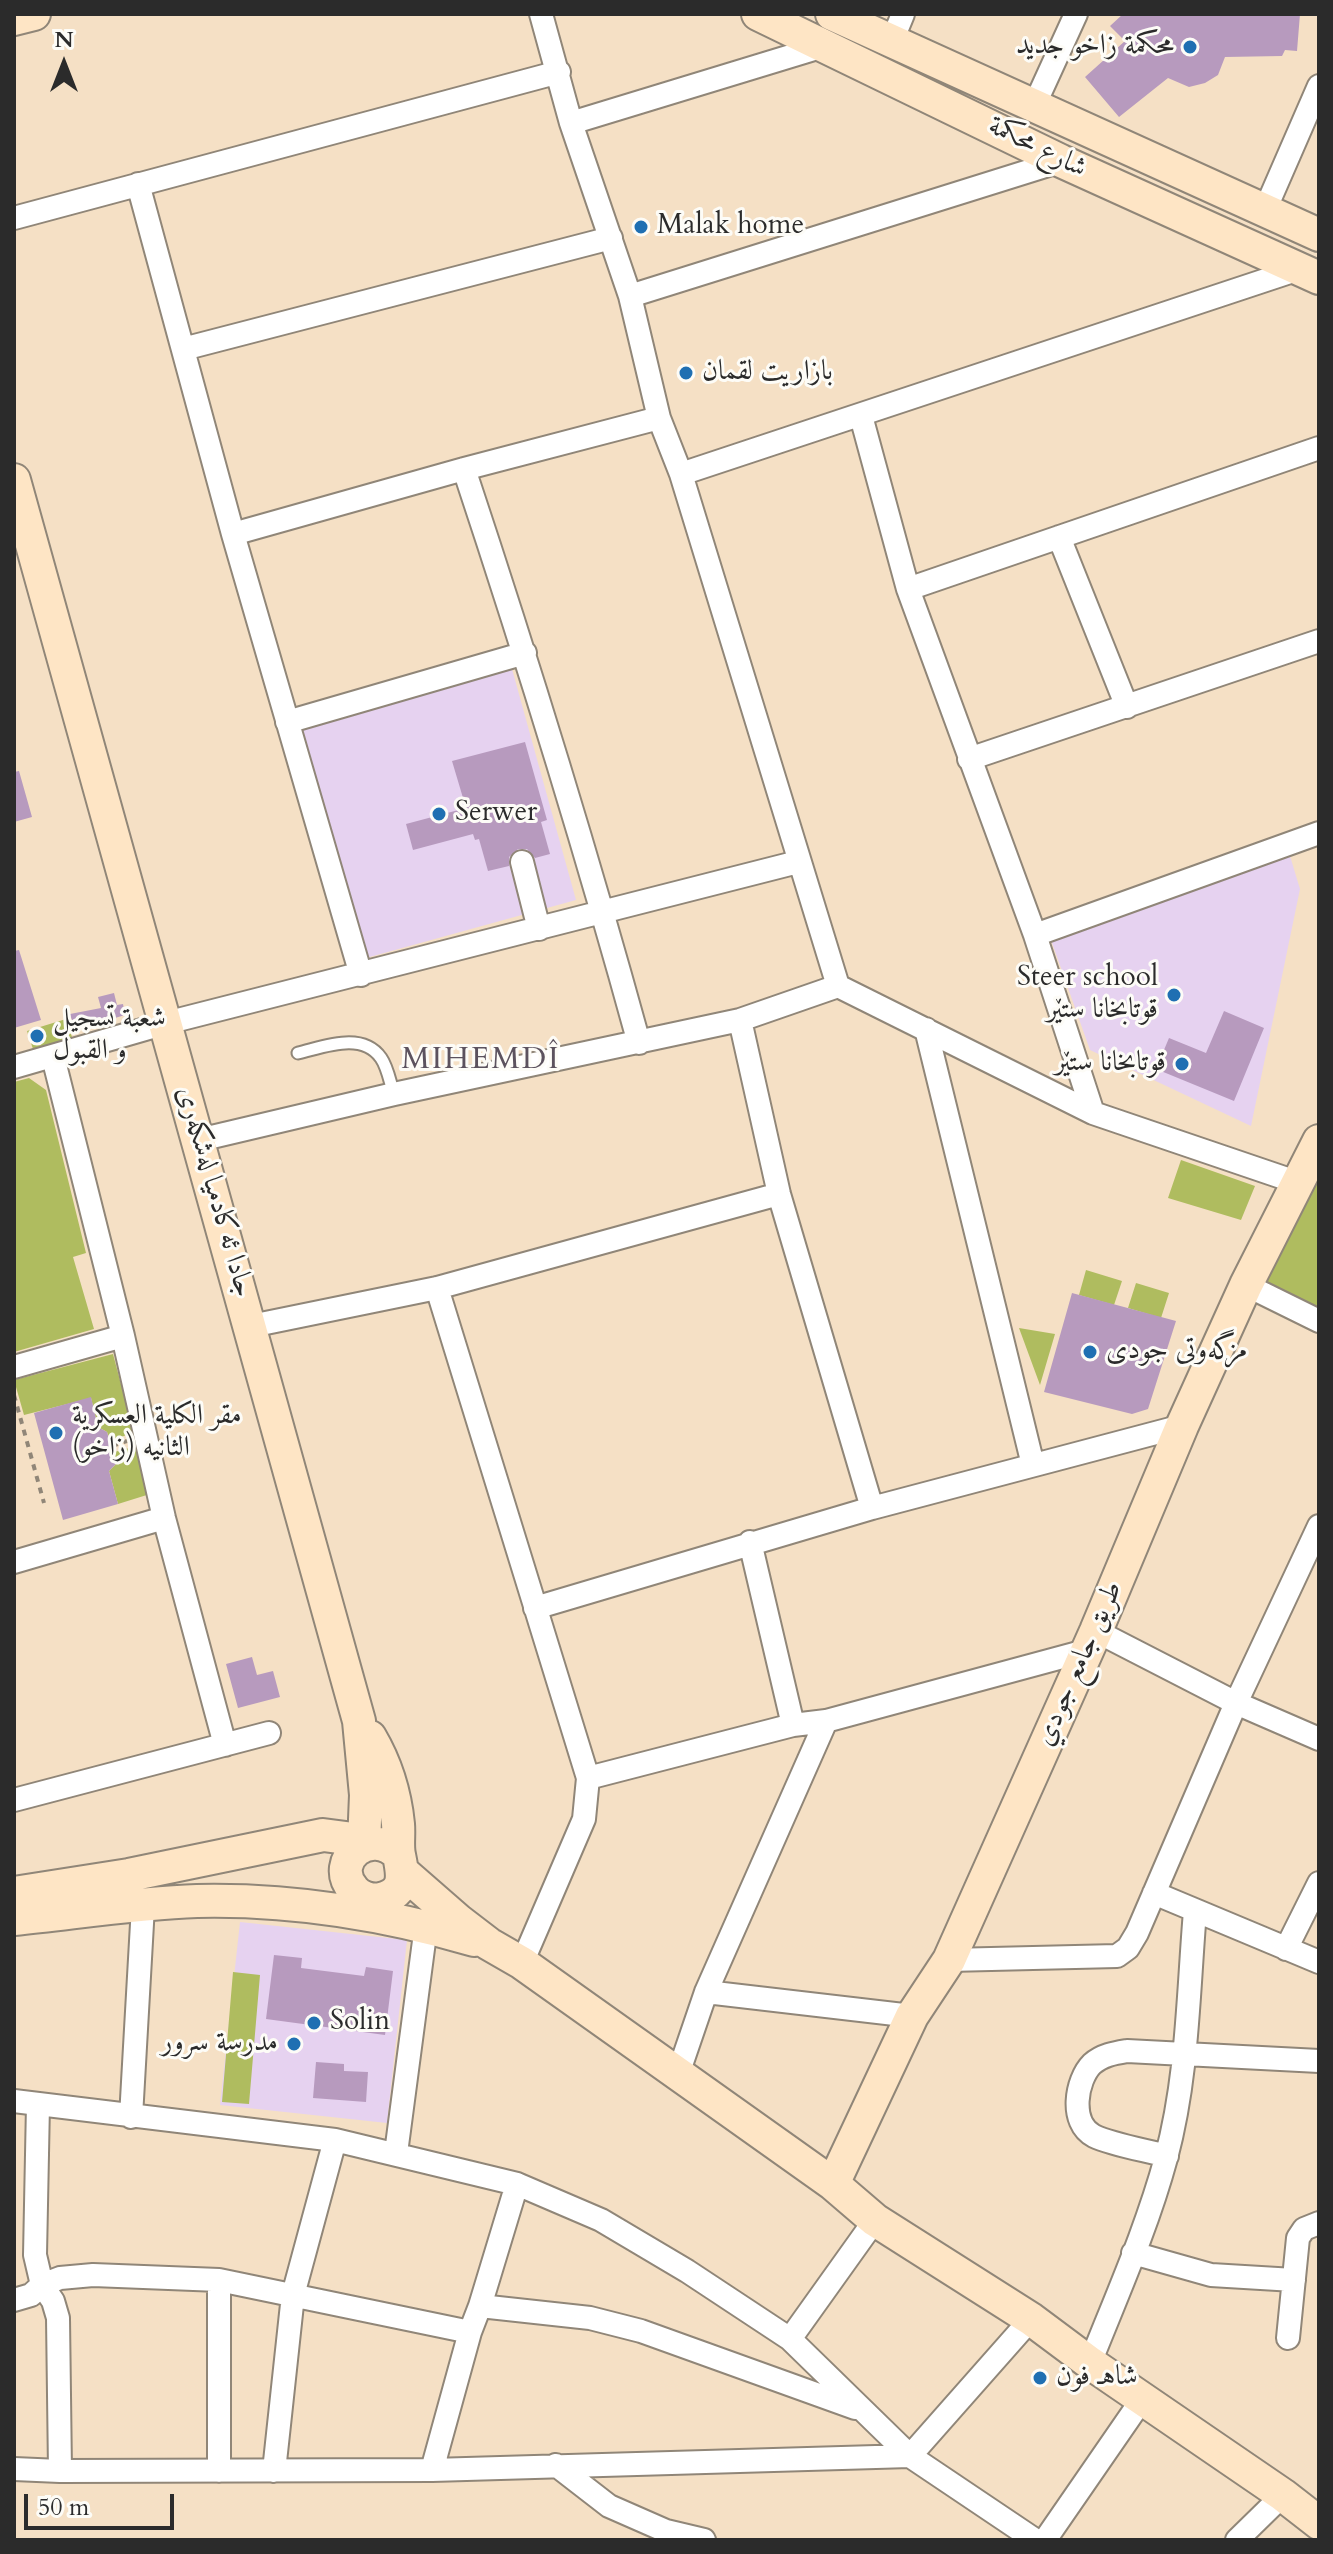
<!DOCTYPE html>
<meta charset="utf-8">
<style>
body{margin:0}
#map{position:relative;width:1333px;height:2554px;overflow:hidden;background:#f5e0c5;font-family:Cardo,serif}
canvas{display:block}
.frame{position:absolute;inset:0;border:16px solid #2b2b2b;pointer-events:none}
.north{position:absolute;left:24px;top:24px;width:80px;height:80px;-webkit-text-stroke:6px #fdfcf7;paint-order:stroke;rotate:0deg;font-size:22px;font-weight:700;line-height:32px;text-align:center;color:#2b2b2b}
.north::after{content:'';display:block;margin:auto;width:28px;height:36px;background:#2b2b2b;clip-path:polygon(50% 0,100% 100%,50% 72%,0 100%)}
.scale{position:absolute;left:24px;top:2494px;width:150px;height:36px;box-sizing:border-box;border:4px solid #2b2b2b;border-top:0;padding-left:10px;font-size:24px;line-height:28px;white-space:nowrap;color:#2b2b2b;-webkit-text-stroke:6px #fdfcf7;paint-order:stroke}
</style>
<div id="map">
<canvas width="1333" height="2554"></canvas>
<div class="frame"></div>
<div class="north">N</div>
<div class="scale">50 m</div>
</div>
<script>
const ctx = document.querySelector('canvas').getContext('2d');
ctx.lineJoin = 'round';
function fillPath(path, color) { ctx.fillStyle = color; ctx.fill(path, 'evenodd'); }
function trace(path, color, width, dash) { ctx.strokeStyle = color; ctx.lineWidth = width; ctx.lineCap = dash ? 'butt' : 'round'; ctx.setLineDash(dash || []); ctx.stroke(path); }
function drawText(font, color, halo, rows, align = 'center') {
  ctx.font = font + ' Cardo,Amiri,serif'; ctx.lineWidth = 6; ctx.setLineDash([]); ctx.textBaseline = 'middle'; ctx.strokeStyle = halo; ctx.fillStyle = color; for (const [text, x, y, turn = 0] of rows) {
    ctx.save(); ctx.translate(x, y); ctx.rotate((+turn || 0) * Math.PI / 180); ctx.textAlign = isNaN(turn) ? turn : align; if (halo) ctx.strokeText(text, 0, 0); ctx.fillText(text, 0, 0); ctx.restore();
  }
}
const built = new Path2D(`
 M512 669 576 900 366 958 302 727Z
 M1290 856 1300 889 1251 1126 1090 1050 1051 940Z
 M240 1922 407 1940 387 2123 220 2105Z`);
const green = new Path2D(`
 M66 1019 73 1040 34 1052 27 1031Z
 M29 1078 46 1090 86 1253 73 1257 94 1329 14 1352V1082Z
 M1319 1146V1309L1262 1285Z
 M1181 1160 1255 1186 1241 1220 1168 1198Z
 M1086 1270 1122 1281 1114 1305 1079 1295Z
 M1136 1283 1169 1293 1161 1318 1128 1308Z
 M1019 1328 1055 1334 1040 1385Z
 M113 1354 134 1433 110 1440 107 1432 98 1427 91 1398 24 1415 14 1380Z
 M137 1446 150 1494 118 1504 109 1471 117 1463 114 1452Z
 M233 1972 260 1975 249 2104 222 2102Z`);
const building = new Path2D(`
 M1123 14H1300L1297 51 1285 50 1282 56 1225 57 1218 75 1205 83 1189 87 1168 78 1119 117 1085 77 1125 41 1110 26Z
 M525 742 547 820 541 822 550 854 535 858 527 849H518L509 857V866L488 871 479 839 475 840 473 834 413 850 406 824 466 808 452 761Z
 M19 771 32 817 14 822V772Z
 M19 950 41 1020 14 1028V951Z
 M114 993 117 1005 123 1004 125 1015 75 1030 70 1014 101 1008 98 997Z
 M1224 1011 1264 1028 1234 1101 1156 1069 1169 1038 1206 1053Z
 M1072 1293 1176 1321 1148 1409 1132 1414 1044 1392Z
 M91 1397 98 1427 107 1432 117 1463 109 1471 118 1504 63 1520 34 1413Z
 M252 1657 257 1675 273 1671 280 1697 238 1708 226 1664Z
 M274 1955 302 1958 301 1968 364 1976 366 1967 393 1971 385 2035 266 2019Z
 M316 2062 344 2064V2071L368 2072 366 2102 313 2098Z`);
const path = new Path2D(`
 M14 1395 44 1503
 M112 1446 127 1441`);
const lane = new Path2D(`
 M298 1053C324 1047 362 1031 381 1058 388 1068 390 1083 394 1094`);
const street = new Path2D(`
 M541 14 571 123 630 296 659 418 681 474 838 986 1093 1113 1296 1182
 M892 41 903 14
 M1034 106 1076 14
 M571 123 827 45
 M138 184 233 534 361 975
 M1265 210 1319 86
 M14 218 559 72
 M630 296 1061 161
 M183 349 611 238
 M861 416 908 589 1035 935 1093 1113
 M464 469C527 659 586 850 639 1043
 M681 474 1299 269
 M233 534 464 469 659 418
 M1059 537 1127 707
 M908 589 1319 448
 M287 722 525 653
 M969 759 1319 641
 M522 862 539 929
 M1035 935 1319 833
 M740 1020 779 1194 872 1508
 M926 1029 1033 1465
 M53 1057 123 1336 164 1518 225 1745
 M14 1067 166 1023 798 862
 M199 1140 394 1094 740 1020 838 986
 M1246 1285 1319 1321
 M437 1288 588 1778 584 1819 522 1963
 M251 1326 437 1288 779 1194
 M14 1367 123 1336
 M750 1542 793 1725
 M14 1562 164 1518
 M535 1608 872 1508 1182 1426
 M1096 1631 1236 1703 1319 1739
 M588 1778 793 1725 826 1721 1085 1651
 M14 1800 269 1733
 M1154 1893 1319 1962
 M1286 1949 1319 1883
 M949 1960 1117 1956 1128 1948 1137 1933 1236 1703 1319 1526
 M706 1992 912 2016
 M678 2074 706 1992 826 1721
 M14 2101 335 2140 517 2184 601 2220 687 2271 790 2339 910 2456 1035 2540
 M38 2104 35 2255 42 2285 53 2301 58 2318 60 2471
 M131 2117 143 1906
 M396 2153 426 1926
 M1167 2156C1145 2150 1113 2145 1094 2136 1069 2123 1076 2080 1092 2064 1102 2055 1115 2053 1127 2051L1319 2061
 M1133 2253 1211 2275 1294 2280
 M14 2300 31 2295 42 2285 60 2278 93 2275 219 2280 470 2332
 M480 2306 590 2318 641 2331 855 2408
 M1288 2338 1298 2238 1304 2229 1319 2223
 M790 2339 875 2220
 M1090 2363C1117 2295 1147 2228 1166 2158 1188 2076 1188 1994 1195 1911
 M556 2465 609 2506 666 2531 704 2540
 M14 2469 60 2471 432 2470 910 2456 1031 2319
 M432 2470 470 2332 480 2306 517 2184
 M219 2471V2280
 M274 2471 293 2295 335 2140
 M1045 2540 1143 2398
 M1237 2540 1283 2495`);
const secondary = new Path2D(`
 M758 14 1061 161 1319 278
 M832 14 1319 235
 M14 19 34 14
 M14 480 359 1721 366 1795 364 1844
 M370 1737C386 1764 395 1794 398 1824 399 1834 397 1846 399 1855 403 1875 407 1892 381 1899 371 1901 359 1897 353 1889 329 1861 370 1825 399 1855
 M404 1873 459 1921 489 1944 522 1963 833 2184 875 2220 1031 2319 1090 2363 1283 2495 1319 2523
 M14 1893 129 1875 323 1835 346 1838 360 1847
 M14 1919C74 1913 136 1903 197 1901 290 1899 385 1914 474 1940
 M833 2184 912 2016 949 1960 1096 1631 1182 1426 1246 1285 1319 1141`);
const markers = [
 [1190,47,8,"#1f6fb2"],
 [641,227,8,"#1f6fb2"],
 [686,373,8,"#1f6fb2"],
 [439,814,8,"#1f6fb2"],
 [1174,995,8,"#1f6fb2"],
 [37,1036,8,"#1f6fb2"],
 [1182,1064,8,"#1f6fb2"],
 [1090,1352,8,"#1f6fb2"],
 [56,1433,8,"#1f6fb2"],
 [314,2023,8,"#1f6fb2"],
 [294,2044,8,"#1f6fb2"],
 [1040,2378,8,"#1f6fb2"]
];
const poiNames = [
 ["محكمة زاخو جديد",1174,47,"right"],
 ["Malak home",657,227],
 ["بازاريت لقمان",702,373],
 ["Serwer",455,814],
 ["Steer school",1158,979,"right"],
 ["قوتابخانا ستێر",1158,1011,"right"],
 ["شعبة تسجيل",53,1020],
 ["و القبول",53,1052],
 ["قوتابخانا ستێر",1166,1064,"right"],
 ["مزگەوتی جودی",1106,1352],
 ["مقر الكلية العسكرية",72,1417],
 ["الثانيه (زاخو)",72,1449],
 ["Solin",330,2023],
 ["مدرسة سرور",278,2044,"right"],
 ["شاهـ فون",1056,2378]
];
const streetNames = [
 ["شارع محكمة",1037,148,26],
 ["جادا ئه‌كادميا له‌شكه‌رى",214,1192,74],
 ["طريق جامع جودي",1080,1664,-66]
];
const neighbourhoodNames = [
 ["MIHEMDÎ",481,1061]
];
fillPath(built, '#e6d2f0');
fillPath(green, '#afbc5f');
fillPath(building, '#b79abe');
trace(lane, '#908678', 15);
trace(street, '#908678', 26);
trace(secondary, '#908678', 36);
trace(path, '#908678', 4, [6, 6]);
trace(lane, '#fff', 11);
trace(street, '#fff', 22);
trace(secondary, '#fee5c5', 32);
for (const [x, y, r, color] of markers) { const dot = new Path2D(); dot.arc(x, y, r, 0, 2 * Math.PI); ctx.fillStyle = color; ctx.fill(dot); trace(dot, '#fdfcf7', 3); }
drawText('28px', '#2b2b2b', '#fdfcf7', poiNames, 'left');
drawText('28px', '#2b2b2b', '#fdfcf7', streetNames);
ctx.letterSpacing = '2px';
drawText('30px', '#5c525e', '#fdfcf7', neighbourhoodNames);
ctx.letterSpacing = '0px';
</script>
